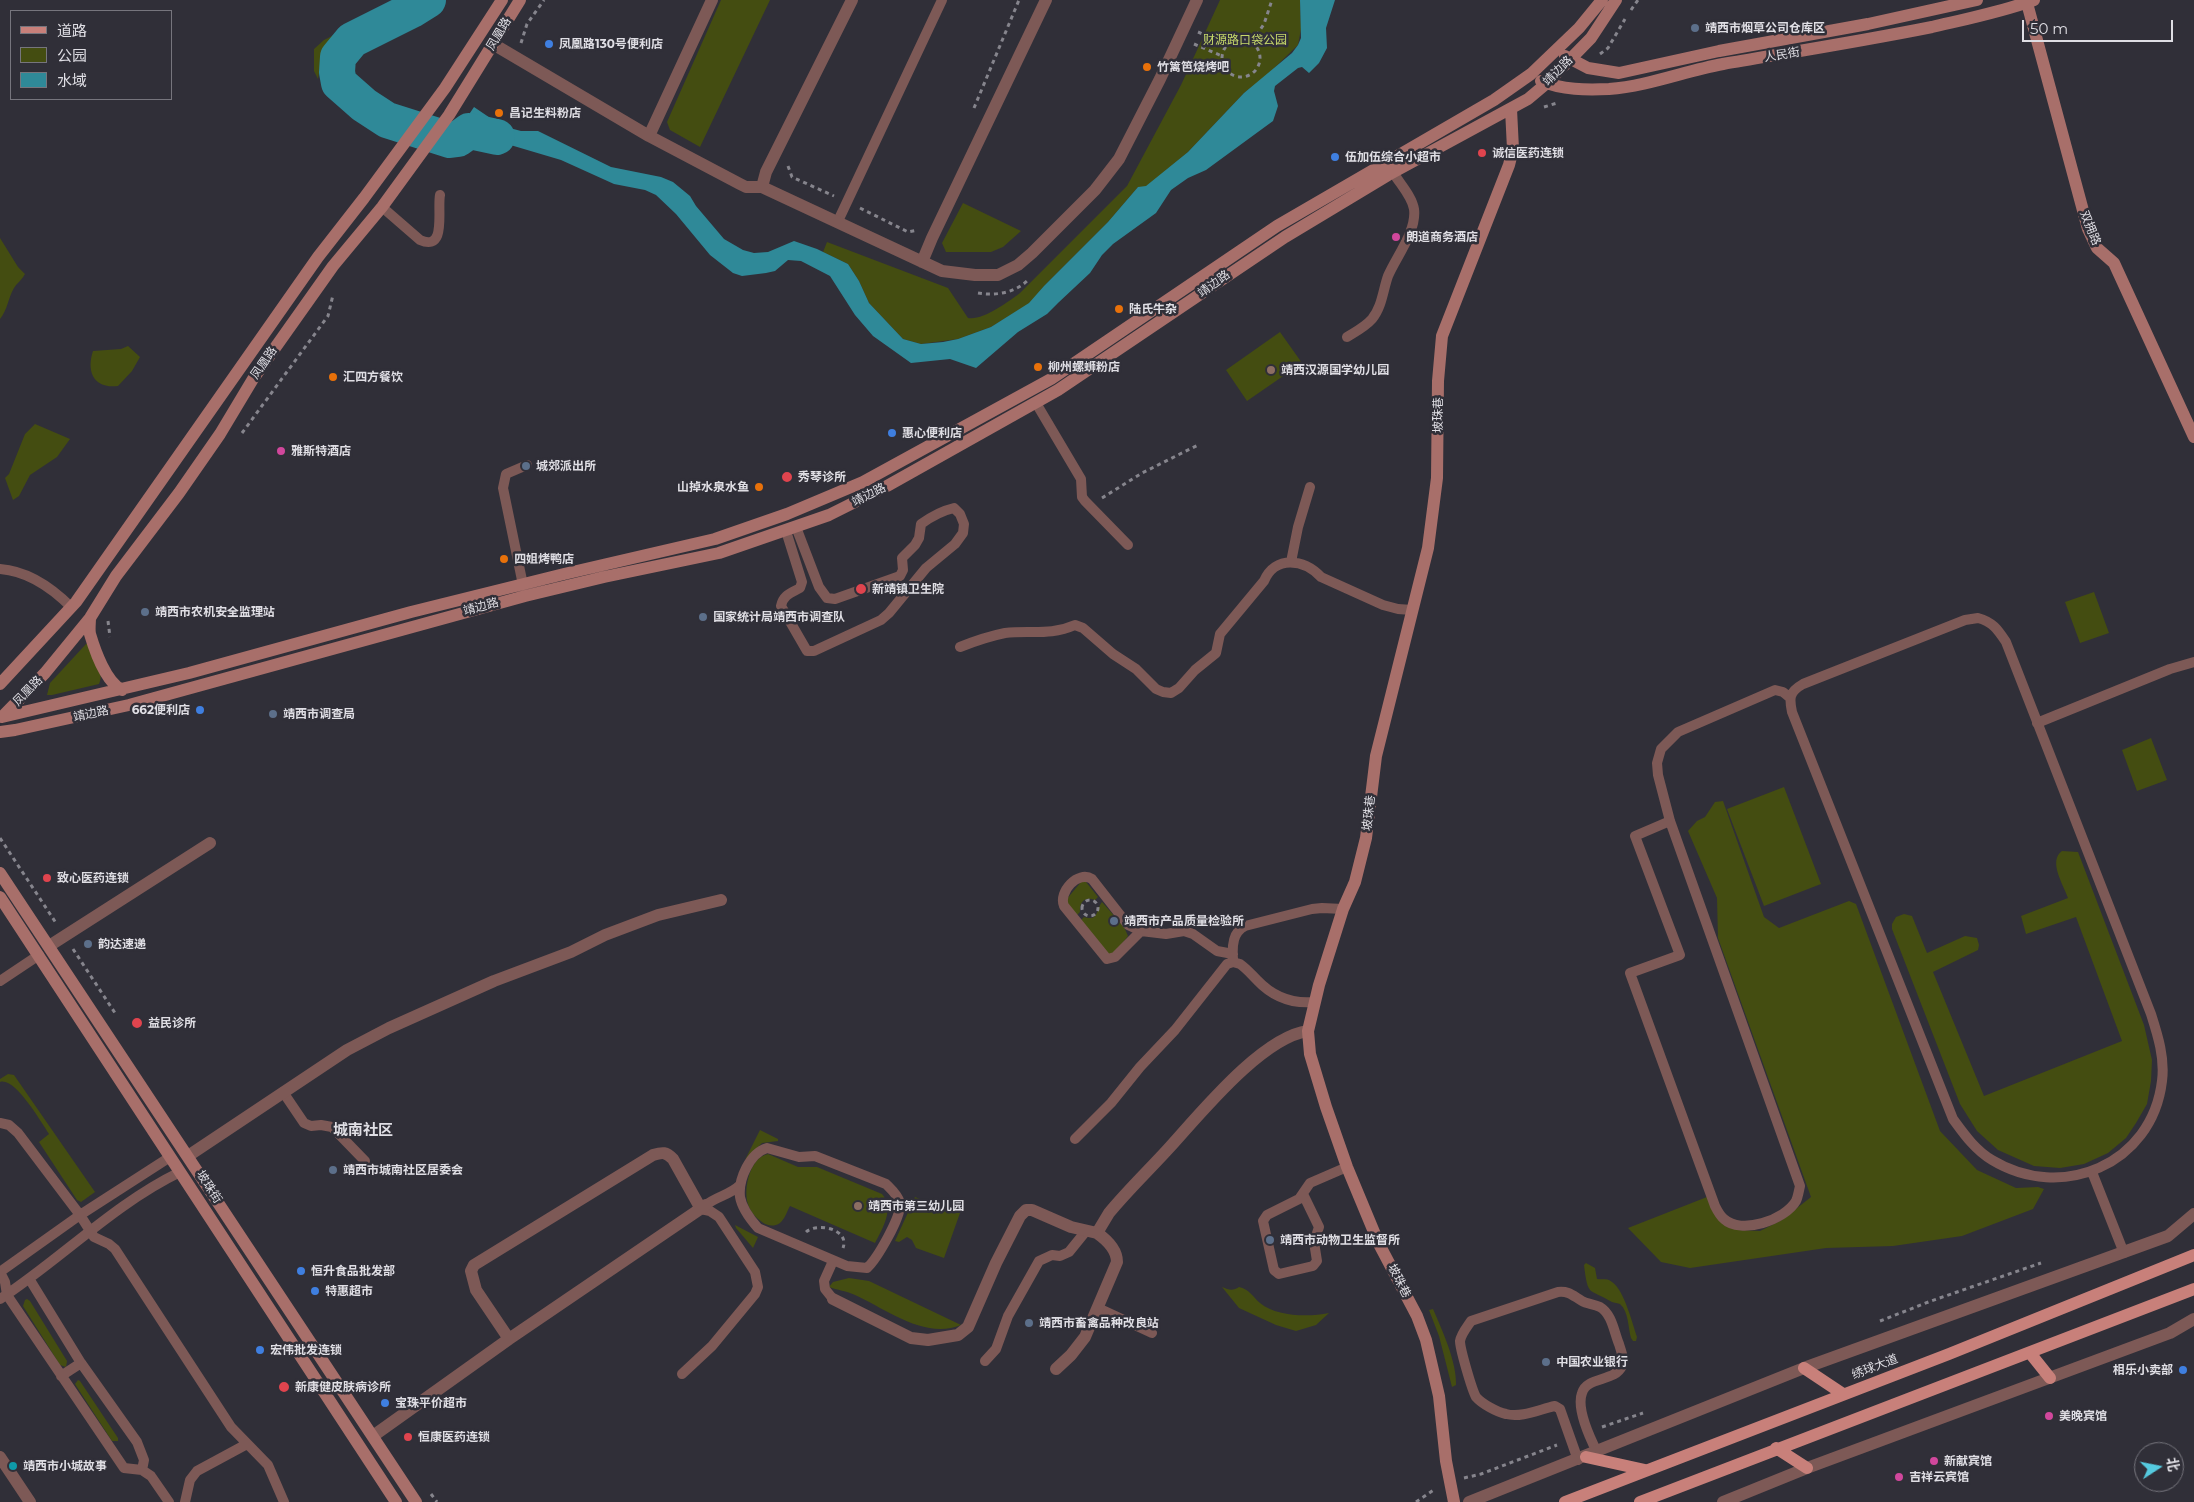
<!DOCTYPE html>
<meta charset="utf-8">
<style>
body{margin:0}
#map{position:relative;width:2194px;height:1502px;overflow:hidden;background:#302f38;font-family:Montserrat,"Noto Sans SC",sans-serif}
canvas{display:block}
.legend{position:absolute;left:10px;top:10px;width:162px;height:90px;box-sizing:border-box;background:#302f38;border:1px solid #76757d;margin:0;padding:6px 9px;list-style:none;font-size:15px;color:#dfdee4}
.legend li{display:flex;align-items:center;gap:10px;height:25px}
.legend b{width:25px;border:1px solid #76757d}
.north{position:absolute;left:2134px;top:1442px;width:50px;height:50px;box-sizing:border-box;background:#302f38;border:1px solid #76757d;border-radius:50%;rotate:79deg;font-size:14px;font-weight:700;line-height:20px;text-align:center;color:#dfdee4}
.north::after{content:'';display:block;margin:auto;width:18px;height:22px;background:#55cadf;clip-path:polygon(50% 0,100% 100%,50% 72%,0 100%)}
.scale{position:absolute;left:2022px;top:20px;width:151px;height:22px;box-sizing:border-box;border:2px solid #dfdee4;border-top:0;padding-left:6px;font-size:15px;line-height:18px;white-space:nowrap;color:#dfdee4;-webkit-text-stroke:4px #302f38;paint-order:stroke}
</style>
<div id="map">
<canvas width="2194" height="1502"></canvas>
<ul class="legend">
<li><b style="height:6px;background:#c8807a"></b>道路</li>
<li><b style="height:14px;background:#444d11"></b>公园</li>
<li><b style="height:14px;background:#2f8998"></b>水域</li>
</ul>
<div class="north">北</div>
<div class="scale">50 m</div>
</div>
<script>
const ctx = document.querySelector('canvas').getContext('2d');
ctx.lineJoin = 'round';
function fillPath(path, color) { ctx.fillStyle = color; ctx.fill(path, 'evenodd'); }
function trace(path, color, width, dash) { ctx.strokeStyle = color; ctx.lineWidth = width; ctx.lineCap = dash ? 'butt' : 'round'; ctx.setLineDash(dash || []); ctx.stroke(path); }
function drawText(font, color, halo, rows, align = 'center') {
  ctx.font = font + ' Montserrat,"Noto Sans SC",sans-serif'; ctx.lineWidth = 5; ctx.setLineDash([]); ctx.textBaseline = 'middle'; ctx.strokeStyle = halo; ctx.fillStyle = color; for (const [text, x, y, turn = 0] of rows) {
    ctx.save(); ctx.translate(x, y); ctx.rotate((+turn || 0) * Math.PI / 180); ctx.textAlign = isNaN(turn) ? turn : align; if (halo) ctx.strokeText(text, 0, 0); ctx.fillText(text, 0, 0); ctx.restore();
  }
}
const green = new Path2D(`
 M403 0H420L347 35 323 50 318 79 314 71V49L324 40Z
 M721 0H770L700 147 670 130 667 122Z
 M1220 0H1300L1301 29 1298 45 1268 74 1244 93 1188 152 1146 187H1138L1108 222 1044 286 1030 303 991 327 958 339 921 344 903 339 869 303 859 281 848 264 823 252 827 242 948 288 968 318C982 321 1008 302 1020 293L1127 186 1181 85Z
 M963 203 1021 231 1003 247 991 252H946L942 243Z
 M0 238 18 267 25 274C22 280 17 283 14 288 8 298 8 309 0 319Z
 M1280 332 1302 363 1247 401 1226 370Z
 M128 346 140 357 132 371 118 386C94 389 86 372 93 351L121 349Z
 M35 424 70 439 57 457 30 475 19 496 13 500 5 478 9 474 25 434Z
 M2094 592 2109 633 2080 643 2065 602Z
 M90 643C94 655 105 673 99 684L52 695H47L50 683 86 644Z
 M2151 738 2167 780 2137 791 2122 750Z
 M1784 787 1821 884 1764 906 1727 809Z
 M1723 801 1764 917 1779 928 1849 901 1856 904 1940 1131 1977 1170 2016 1188 2038 1187 2044 1189 2033 1209 1962 1236 1893 1246 1826 1248 1690 1268 1661 1262 1628 1228 1707 1197 1738 1230 1760 1231 1782 1220 1811 1197 1718 938 1717 898 1688 831 1697 821 1705 817 1715 802Z
 M2062 851 2078 852 2144 1025 2152 1060 2151 1081 2147 1104 2136 1123 2126 1138 2108 1153 2084 1164 2060 1168 2034 1166 1998 1150 1977 1131 1960 1104 1892 929V924L1896 917 1904 914 1912 916 1927 953 1965 936 1977 938 1979 945 1978 950 1933 972 1984 1096 2122 1041 2076 917 2026 934 2021 916 2068 898C2063 884 2048 861 2062 851Z
 M1081 882H1086L1098 897 1095 900C1085 896 1079 902 1080 912L1076 916 1068 906 1066 900Z
 M1102 902 1124 927 1128 936 1114 954 1108 956 1080 921 1084 917C1099 922 1096 909 1102 902Z
 M8 1074 14 1075 95 1192 81 1202 77 1200 39 1142 49 1134C41 1122 15 1077 0 1082V1079Z
 M760 1130 778 1139V1141L762 1143 745 1160Z
 M768 1154 798 1167H817L882 1194C895 1209 882 1229 875 1243L790 1206C787 1211 785 1219 780 1223 774 1227 767 1226 762 1222 756 1218 750 1211 748 1204 743 1189 750 1157 768 1154Z
 M915 1197 935 1205 939 1203 960 1213 944 1258 916 1248 912 1240 907 1237 899 1242 895 1241Z
 M735 1225 758 1237 753 1248 736 1228Z
 M1586 1263 1595 1268 1597 1279C1602 1280 1608 1278 1612 1282 1624 1290 1632 1322 1637 1337L1636 1341H1633L1631 1338C1628 1328 1629 1312 1620 1304 1618 1303 1614 1303 1612 1302 1589 1288 1588 1298 1584 1265Z
 M849 1278 869 1281 961 1325C925 1340 886 1309 855 1295 847 1291 837 1290 829 1287L833 1282Z
 M1222 1287C1229 1290 1233 1291 1239 1287 1249 1289 1253 1297 1260 1303 1277 1317 1309 1317 1329 1313L1316 1325 1296 1331 1276 1325 1239 1308Z
 M27 1299 30 1301 67 1361 66 1367 60 1365 23 1306 25 1300Z
 M1433 1309C1442 1330 1457 1362 1456 1385L1452 1387 1439 1336 1429 1310Z
 M78 1380 80 1381 118 1438V1441H112L75 1384Z`);
const water = new Path2D(`
 M1300 0H1335L1326 28 1327 48 1319 63 1309 73 1302 67 1298 68 1275 86 1274 91 1278 106 1273 121 1206 170 1188 178 1171 190 1156 213 1113 244 1102 255 1090 273 1058 303 1047 314 1018 332 976 368 950 359 911 363 873 336 855 315 830 276 801 261 788 260 775 271 766 273 742 276 733 273 710 255 676 214 656 195 645 190 614 184 561 160 507 144 480 146 468 142 455 147 449 144 474 107 502 126 521 131H538L611 167 661 177 673 182 690 196 696 206 724 239 743 250 754 253 768 252 794 241 817 249 848 264 859 281 869 303 903 339 921 344 943 342 958 339 991 327 1029 303 1044 286 1108 222 1138 187 1146 186 1188 152 1244 93 1292 53 1298 45 1301 38Z`);
const river = new Path2D(`
 M428 0 412 10 352 40 338 57 337 72 339 83 364 105 387 120 450 140 458 139 469 131 497 137`);
const path = new Path2D(`
 M1631 10 1638 0
 M1198 32 1228 45
 M1222 58a19 19 0 1 1 38 0a19 19 0 1 1-38 0Z
 M1252 42 1264 24 1272 0
 M521 43 527 24 544 0
 M1194 44 1222 56
 M1600 54 1608 48 1625 19
 M1544 107 1557 103
 M974 108 1019 0
 M788 166 792 177 834 196
 M860 208 908 232 918 230
 M978 293C995 296 1015 293 1028 280
 M242 433 328 316 333 295
 M1102 498 1142 473 1200 444
 M108 621 110 637
 M0 838 56 923
 M1082 908a8 8 0 1 1 16 0a8 8 0 1 1-16 0Z
 M73 949 115 1013
 M806 1232C817 1222 850 1229 843 1248
 M1880 1321 1931 1301 2041 1263
 M1602 1427 1643 1413
 M1464 1478 1481 1474 1557 1445
 M431 1494 437 1502
 M1416 1502 1435 1489`);
const lane = new Path2D(`
 M382 207 420 240C447 252 437 210 440 195
 M838 221 942 0
 M1347 337C1355 332 1365 327 1372 319 1382 307 1383 290 1388 276 1396 257 1417 231 1414 209 1412 196 1399 183 1393 172
 M1036 403 1081 479 1082 497 1085 501 1128 545
 M786 531 802 582 800 588C791 593 783 595 781 606L807 651H814L881 620 889 613 926 568 955 544 963 533 964 524 960 514 954 508C941 511 932 516 921 524L919 538 915 545 902 558 903 570 900 576 835 599 827 598 819 587 796 527
 M1291 562 1298 527 1310 487
 M0 569C28 571 52 588 71 607
 M523 585 503 488 506 474 527 465
 M1978 618C1993 622 1998 630 2006 642L2151 1014C2158 1036 2165 1058 2162 1081 2152 1165 2061 1202 1992 1160 1975 1150 1964 1134 1953 1119L1792 712C1789 698 1789 692 1803 684L1965 620Z
 M960 647C975 641 990 636 1005 633 1031 630 1050 636 1075 625L1083 628 1113 654 1136 669 1156 689 1163 692 1171 693 1179 688 1195 670 1216 653 1220 634 1264 581C1275 555 1304 559 1321 577L1383 605 1398 609 1412 610
 M2037 723 2170 669 2194 662
 M1670 821 1635 836 1680 955 1630 973 1715 1206C1717 1210 1720 1216 1724 1219 1741 1235 1785 1220 1796 1201 1798 1197 1799 1190 1800 1186L1670 821 1658 775 1657 763 1661 749 1678 732 1775 690 1783 692 1789 697
 M1141 931 1115 957 1107 959 1064 906C1058 892 1078 870 1092 879L1128 925 1141 931 1166 934 1184 931 1193 934 1217 951 1233 954
 M1233 959C1232 945 1233 932 1245 926L1312 909 1322 908 1343 909
 M0 981 39 955
 M283 1092 304 1123 311 1126 321 1125 332 1127 365 1161
 M0 1123 9 1125 18 1133 80 1215 94 1237 109 1244 115 1249 231 1427 268 1465 284 1502
 M1075 1139 1111 1103 1140 1067 1175 1030 1227 964 1233 962 1240 964C1247 969 1251 974 1257 980 1273 997 1292 1004 1314 1002
 M767 1148 799 1157 815 1156 886 1184C891 1189 898 1195 900 1203 902 1216 877 1259 867 1268L847 1266 758 1228C750 1219 742 1209 740 1197 738 1179 750 1153 767 1148Z
 M2092 1172 2124 1253
 M1303 1194 1319 1227 1314 1242 1317 1261 1313 1266 1279 1274 1274 1270 1263 1221 1267 1215 1299 1199 1310 1183 1347 1167
 M706 1205C717 1196 730 1195 740 1185
 M833 1261 824 1281 825 1289 833 1299
 M0 1272 5 1282 7 1295 124 1468 142 1470 151 1476 169 1502
 M0 1272 80 1215 170 1157
 M30 1280 81 1363 137 1442 144 1460 142 1470
 M0 1299C61 1259 114 1204 180 1172
 M1098 1308 1152 1333
 M985 1361 996 1349 1008 1316 1039 1261 1052 1255 1060 1256 1069 1252 1086 1231
 M682 1374 712 1346 755 1294 758 1287 755 1272 719 1217 710 1211 701 1209
 M61 1376 81 1363
 M1578 1460 1560 1409 1555 1406C1540 1409 1522 1418 1506 1414 1497 1412 1482 1404 1476 1397 1472 1390 1460 1349 1460 1341 1461 1334 1467 1327 1471 1321L1558 1292C1569 1291 1572 1295 1582 1301 1587 1304 1594 1304 1600 1307 1612 1314 1614 1332 1619 1344 1621 1351 1625 1360 1622 1366 1615 1382 1587 1376 1582 1393 1576 1409 1590 1438 1597 1452
 M185 1502 190 1480 197 1471 247 1444`);
const street = new Path2D(`
 M493 44 649 136 740 184 746 187H762L942 271 975 275H998L1018 265 1032 253 1095 190 1119 159 1160 79 1197 0
 M649 136 712 0
 M762 187 766 172 852 0
 M922 262 932 238 1046 0
 M49 946 210 843
 M188 1156 347 1050 389 1028 494 981 571 952 605 935 658 915 721 900
 M833 1299 911 1338 928 1340 958 1335 968 1327 996 1263 1020 1216 1026 1210H1032L1071 1227 1097 1233
 M509 1339 476 1290 471 1271 474 1265 653 1155C663 1152 666 1152 673 1159L701 1209
 M1056 1369 1071 1355 1085 1337 1117 1262C1117 1249 1107 1240 1097 1233L1109 1213C1128 1190 1149 1170 1169 1148 1200 1114 1262 1037 1308 1031
 M373 1436 509 1339 706 1205
 M0 1457 30 1502
 M1469 1502 1804 1368 2168 1236 2194 1214
 M1723 1502 1807 1468 2170 1333 2194 1319`);
const secondary = new Path2D(`
 M2027 3 2088 229 2097 248 2114 263 2194 437
 M1565 56 1588 68 1619 73 1719 51 1868 24 1977 0
 M1541 81C1562 90 1587 90 1609 89 1648 86 1685 71 1723 64 1793 52 1862 41 1932 27 1966 19 2001 12 2034 0
 M90 618C90 623 89 629 90 634 95 651 106 682 122 690
 M0 684 76 602 318 257 364 198 445 88 502 0
 M3 716 45 673 90 618 116 576 179 493 220 434 253 379 333 266 382 207 449 115 520 0
 M2 717 189 673 411 612 564 574 715 539 787 514 863 482 1051 379 1277 226 1494 100 1531 74 1579 28 1602 0
 M0 732 15 730 129 705 525 596 604 577 719 553 829 515 887 486 1058 390 1285 237 1388 175 1528 99 1547 83 1591 38 1616 0
 M0 873 416 1502
 M0 897 396 1502
 M1454 1502 1446 1461 1439 1396 1426 1340 1417 1316 1379 1244 1347 1167 1326 1107 1310 1054 1308 1031 1319 985 1343 909 1355 882 1366 838 1376 756 1428 548 1437 478 1438 381 1442 336 1509 165 1513 149 1511 109`);
const primary = new Path2D(`
 M2030 1353 2050 1378
 M1804 1368 1843 1394
 M1776 1448 1807 1468
 M1586 1457 1645 1470
 M1565 1502 1949 1354 2194 1255
 M1640 1502 2194 1289`);
const markers = [
 [1695,28,5,"#5c6f8a"],
 [549,44,5,"#3f7fe0"],
 [1147,67,5,"#e8710a"],
 [499,113,5,"#e8710a"],
 [1482,153,5,"#e0444e"],
 [1335,157,5,"#3f7fe0"],
 [1396,237,5,"#d1479c"],
 [1119,309,5,"#e8710a"],
 [1038,367,5,"#e8710a"],
 [1271,370,5,"#8d6e63"],
 [333,377,5,"#e8710a"],
 [892,433,5,"#3f7fe0"],
 [281,451,5,"#d1479c"],
 [526,466,5,"#5c6f8a"],
 [787,477,6,"#e0444e"],
 [759,487,5,"#e8710a"],
 [504,559,5,"#e8710a"],
 [861,589,6,"#e0444e"],
 [145,612,5,"#5c6f8a"],
 [703,617,5,"#5c6f8a"],
 [200,710,5,"#3f7fe0"],
 [273,714,5,"#5c6f8a"],
 [47,878,5,"#e0444e"],
 [1114,921,5,"#5c6f8a"],
 [88,944,5,"#5c6f8a"],
 [137,1023,6,"#e0444e"],
 [333,1170,5,"#5c6f8a"],
 [858,1206,5,"#8d6e63"],
 [1270,1240,5,"#5c6f8a"],
 [301,1271,5,"#3f7fe0"],
 [315,1291,5,"#3f7fe0"],
 [1029,1323,5,"#5c6f8a"],
 [260,1350,5,"#3f7fe0"],
 [1546,1362,5,"#5c6f8a"],
 [2183,1370,5,"#3f7fe0"],
 [284,1387,6,"#e0444e"],
 [385,1403,5,"#3f7fe0"],
 [2049,1416,5,"#d1479c"],
 [408,1437,5,"#e0444e"],
 [1934,1461,5,"#d1479c"],
 [13,1466,5,"#0f9aa8"],
 [1899,1477,5,"#d1479c"]
];
const poiNames = [
 ["靖西市烟草公司仓库区",1705,28],
 ["凤凰路130号便利店",559,44],
 ["竹篱笆烧烤吧",1157,67],
 ["昌记生料粉店",509,113],
 ["诚信医药连锁",1492,153],
 ["伍加伍综合小超市",1345,157],
 ["朗道商务酒店",1406,237],
 ["陆氏牛杂",1129,309],
 ["柳州螺蛳粉店",1048,367],
 ["靖西汉源国学幼儿园",1281,370],
 ["汇四方餐饮",343,377],
 ["惠心便利店",902,433],
 ["雅斯特酒店",291,451],
 ["城郊派出所",536,466],
 ["秀琴诊所",798,477],
 ["山掉水泉水鱼",749,487,"right"],
 ["四姐烤鸭店",514,559],
 ["新靖镇卫生院",872,589],
 ["靖西市农机安全监理站",155,612],
 ["国家统计局靖西市调查队",713,617],
 ["662便利店",190,710,"right"],
 ["靖西市调查局",283,714],
 ["致心医药连锁",57,878],
 ["靖西市产品质量检验所",1124,921],
 ["韵达速递",98,944],
 ["益民诊所",148,1023],
 ["靖西市城南社区居委会",343,1170],
 ["靖西市第三幼儿园",868,1206],
 ["靖西市动物卫生监督所",1280,1240],
 ["恒升食品批发部",311,1271],
 ["特惠超市",325,1291],
 ["靖西市畜禽品种改良站",1039,1323],
 ["宏伟批发连锁",270,1350],
 ["中国农业银行",1556,1362],
 ["相乐小卖部",2173,1370,"right"],
 ["新康健皮肤病诊所",295,1387],
 ["宝珠平价超市",395,1403],
 ["美晚宾馆",2059,1416],
 ["恒康医药连锁",418,1437],
 ["新献宾馆",1944,1461],
 ["靖西市小城故事",23,1466],
 ["吉祥云宾馆",1909,1477]
];
const streetNames = [
 ["凤凰路",499,34,-59],
 ["人民街",1782,55,-9],
 ["靖边路",1558,71,-45],
 ["双拥路",2090,228,68],
 ["靖边路",1214,284,-36],
 ["凤凰路",264,363,-55],
 ["坡珠巷",1438,415,-90],
 ["靖边路",869,495,-27],
 ["靖边路",481,607,-15],
 ["凤凰路",28,691,-46],
 ["靖边路",91,714,-12],
 ["坡珠巷",1369,813,-84],
 ["坡珠街",209,1187,57],
 ["坡珠巷",1399,1281,63],
 ["绣球大道",1875,1367,-21]
];
const parkNames = [
 ["财源路口袋公园",1245,40]
];
const quarterNames = [
 ["城南社区",363,1131]
];
fillPath(green, '#444d11');
fillPath(water, '#2f8998');
trace(river, '#2f8998', 36);
trace(path, '#86858d', 3, [4, 4]);
trace(lane, '#7d5956', 10);
trace(street, '#7d5956', 12);
trace(secondary, '#a86f6a', 12);
trace(primary, '#c8807a', 12);
for (const [x, y, r, color] of markers) { const dot = new Path2D(); dot.arc(x, y, r, 0, 2 * Math.PI); ctx.fillStyle = color; ctx.fill(dot); trace(dot, '#302f38', 2); }
drawText('bold 12px', '#dfdee4', '#302f38', poiNames, 'left');
drawText('12px', '#dfdee4', '#302f38', streetNames);
drawText('12px', '#c6d86a', '#302f38', parkNames);
drawText('bold 15px', '#dfdee4', '#302f38', quarterNames);
</script>
